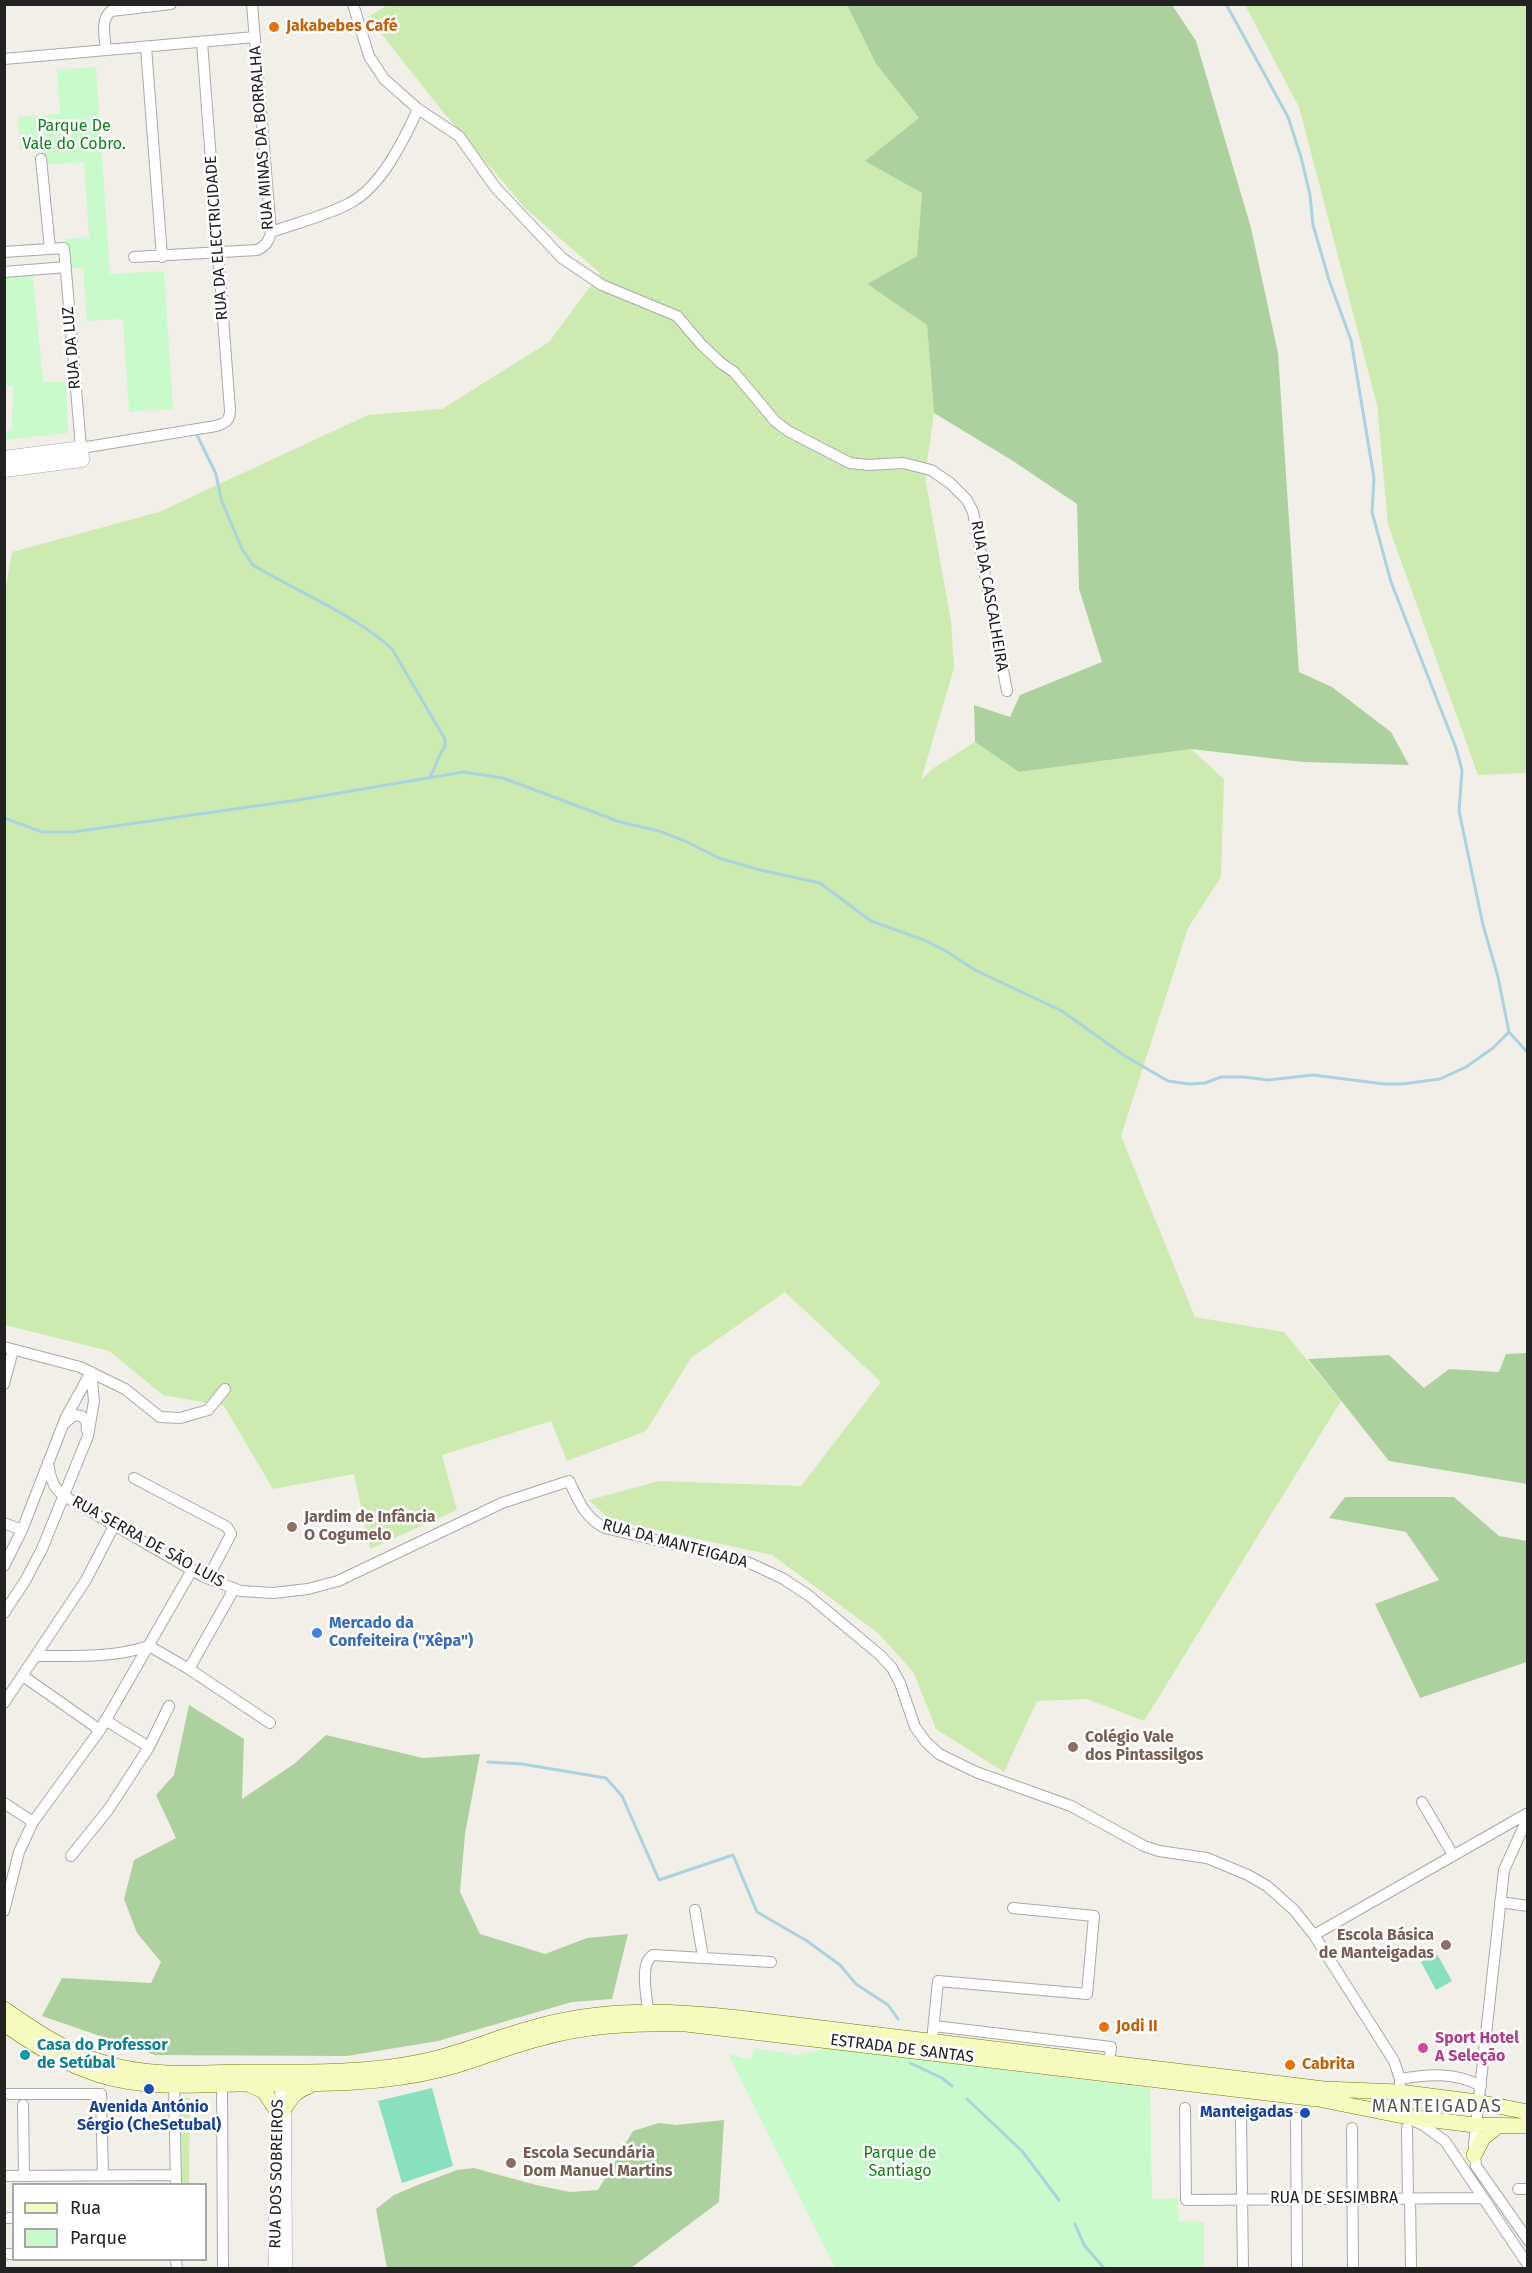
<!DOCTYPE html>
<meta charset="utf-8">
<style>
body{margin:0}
#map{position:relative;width:1532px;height:2273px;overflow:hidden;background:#f2efe9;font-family:"Fira Sans",sans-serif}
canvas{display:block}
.frame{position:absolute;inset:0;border:6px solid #222;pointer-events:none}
.legend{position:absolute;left:12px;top:2183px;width:195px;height:78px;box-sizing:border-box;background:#fff;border:2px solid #a7a7a7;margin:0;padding:8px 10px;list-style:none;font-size:18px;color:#222}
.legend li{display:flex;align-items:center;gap:12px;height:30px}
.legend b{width:30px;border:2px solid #a7a7a7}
</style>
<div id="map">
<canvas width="1532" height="2273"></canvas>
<div class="frame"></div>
<ul class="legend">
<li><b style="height:8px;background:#f7fabf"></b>Rua</li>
<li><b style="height:16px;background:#c8facc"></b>Parque</li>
</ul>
</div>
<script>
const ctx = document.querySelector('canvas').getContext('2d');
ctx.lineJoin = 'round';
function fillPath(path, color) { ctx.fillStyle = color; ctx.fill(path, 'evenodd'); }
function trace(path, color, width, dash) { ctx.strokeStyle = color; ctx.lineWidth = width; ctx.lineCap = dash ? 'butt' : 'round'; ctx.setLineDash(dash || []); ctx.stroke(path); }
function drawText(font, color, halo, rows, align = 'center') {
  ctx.font = font + ' "Fira Sans",sans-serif'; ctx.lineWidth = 5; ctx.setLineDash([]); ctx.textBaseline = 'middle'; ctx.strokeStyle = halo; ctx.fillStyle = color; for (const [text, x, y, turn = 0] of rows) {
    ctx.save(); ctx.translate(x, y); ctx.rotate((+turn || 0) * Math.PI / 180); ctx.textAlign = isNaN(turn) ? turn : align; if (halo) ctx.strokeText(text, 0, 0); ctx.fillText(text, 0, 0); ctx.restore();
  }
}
const grass = new Path2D(`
 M389 4 847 5 876 64 919 118 922 193 917 256 867 284 927 325 934 413 925 477 951 621 954 668 921 780 932 769 975 742 1019 772 1191 749 1224 779 1221 877 1188 928 1121 1136 1195 1317 1284 1332 1341 1401 1144 1721 1087 1699 1037 1701 1004 1772 936 1729 914 1673 878 1633 772 1555 610 1520 589 1500 659 1481 801 1486 881 1382 785 1292 691 1358 646 1431 567 1461 551 1421 442 1455 457 1510 370 1549 354 1474 273 1489 224 1406 163 1395 109 1351 5 1325 4 598 12 552 159 512 368 415 442 409 549 342 600 273 526 209 443 112 368 17Z
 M1245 5H1527V773L1478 775 1388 525 1377 405 1299 107Z
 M181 2098H190L189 2184H182Z`);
const forest = new Path2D(`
 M847 5H1172L1196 41 1251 228 1278 353 1299 672 1332 687 1391 732 1409 765 1303 762 1191 749 1019 772 975 742 974 705 1010 717 1020 695 1102 662 1079 589 1077 504 1013 461 934 413 927 325 867 284 917 256 922 193 865 161 919 118 876 64Z
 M1527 1353V1484L1389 1461 1308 1359 1389 1355 1424 1388 1449 1369 1499 1372 1506 1354Z
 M1345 1497H1454L1499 1536 1527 1541V1662L1420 1698 1375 1604 1439 1580 1406 1532 1329 1518Z
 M189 1705 244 1739 242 1799 294 1764 326 1735 423 1758 480 1754 465 1834 460 1892 480 1934 545 1954 587 1938 628 1934 612 1999 572 2002 438 2041 347 2056 155 2055 42 2016 62 1978 151 1983 161 1962 137 1933 124 1899 134 1860 176 1838 156 1795 174 1775Z
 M724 2120 719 2202 631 2268H387L376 2209 394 2195 420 2184 457 2170 474 2168 536 2185 570 2192 598 2190 633 2131 659 2123 676 2125Z`);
const park = new Path2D(`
 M96 67 110 274 164 271 173 409 129 412 123 319 87 321 83 268 67 269 65 239 89 237 84 162 43 165 42 149 20 150 18 117 60 114 57 70Z
 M33 276 43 382H66L68 433 5 440V433L12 429 13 387 5 385 4 277Z
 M754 2048 798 2055 826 2048 1150 2088 1152 2199 1178 2198 1179 2221 1204 2222V2268H835L728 2054 751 2060Z`);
const pitch = new Path2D(`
 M1437 1954 1452 1981 1436 1990 1421 1962Z
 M432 2088 453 2166 402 2183 378 2101Z`);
const stream = new Path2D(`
 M1226 4 1288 117 1301 157 1310 195 1313 225 1329 280 1351 340 1374 478 1372 512 1391 582 1456 748 1462 770 1459 811 1483 925 1498 977 1509 1032 1528 1053
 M197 435 216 474 221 499 242 549 253 565C296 591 357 616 392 649L445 739V747C437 756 437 766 430 776
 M4 818 42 832H73L298 800 463 772 503 778 620 822 659 831 685 841 719 858 760 870 820 883 871 921 924 940 946 951 975 970 1062 1011 1125 1056 1168 1081 1189 1084 1205 1083 1221 1077H1244L1268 1080 1313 1075 1384 1084H1402L1440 1079 1466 1067 1493 1048 1509 1032
 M488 1762 522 1764 606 1778 622 1796 659 1880 733 1855 757 1912 807 1941 840 1965 856 1984 888 2005 898 2019
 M910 2063 942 2078 952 2086
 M967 2099 1022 2151 1059 2200
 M1075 2224 1084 2245 1104 2268`);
const minor = new Path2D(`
 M353 4 369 56 384 79 418 109 459 136 495 187 562 258 602 285 677 316 701 344 721 363 734 372 775 421 788 431 850 463 868 465 903 463 931 470 950 483 967 500 973 512 1007 691
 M146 47 162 257
 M106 50C105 37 100 20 111 11L171 4
 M4 59 255 37
 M41 159 50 249
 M271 232C296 223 326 216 350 203 381 187 404 140 418 109
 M4 252 64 248 81 448 216 426C226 423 230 420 230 410L202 42
 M134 257 257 250C266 246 269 241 271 232L252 4
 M4 272 66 267
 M4 1347 80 1367 125 1389 160 1417 180 1418 208 1410 225 1389
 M4 1384 13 1350
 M65 1423 74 1415 81 1416 86 1420 87 1430
 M48 1462C50 1476 52 1487 64 1496L204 1577 241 1591 273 1593 308 1589 338 1581 502 1503 569 1481C579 1501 584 1517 605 1528L745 1561 782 1578 808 1595 880 1655 892 1668 900 1683 915 1727 926 1742 939 1754 976 1772 1071 1806 1144 1846 1159 1851 1207 1858 1248 1875 1267 1886 1294 1910 1314 1935 1394 2061 1400 2079 1399 2111 1403 2116 1423 2125 1445 2141 1528 2265
 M134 1478 227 1527 231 1534 208 1578
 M4 1523 22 1530
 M4 1566 22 1530 66 1417 91 1372
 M4 1613 25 1581 42 1549 88 1436 94 1401 91 1372
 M149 1646 189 1669 234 1589
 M38 1656C75 1656 113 1658 149 1646
 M189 1669 270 1723
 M23 1676 100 1730
 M4 1703 86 1580 115 1524
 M105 1720 149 1747
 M1422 1802 1453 1855
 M4 1803 33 1822
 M1528 1817 1504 1870 1474 2144 1476 2166 1528 2240
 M71 1856 108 1810 149 1747 169 1706
 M1500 1902 1528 1906
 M695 1910 703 1957
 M4 1911 19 1852 33 1822 100 1730 192 1570
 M1314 1935 1528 1813
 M648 2011C647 1997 639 1963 653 1955L771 1962
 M934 2026 1111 2047 1109 2062
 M932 2041 938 1981 1087 1994 1094 1916 1013 1908
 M1400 2079C1429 2074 1455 2072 1481 2086
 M174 2085 176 2184
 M222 2085 223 2268
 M4 2094H101L103 2175
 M23 2105 24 2176
 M1185 2108 1186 2200 1482 2198
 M1241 2118 1243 2268
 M1296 2118 1297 2268
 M1352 2128 1353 2268
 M1407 2128 1408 2199
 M4 2176 176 2175
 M1518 2189H1528
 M1410 2198 1411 2268
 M4 2218H14
 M4 2254H14
 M176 2260 177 2268`);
const tertiary = new Path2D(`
 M4 458 81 448 82 460 4 470
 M280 2073 284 2109 285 2268
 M276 2268V2212`);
const secondary = new Path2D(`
 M4 2009C36 2031 66 2052 104 2063 149 2077 197 2073 243 2072 302 2072 361 2074 420 2062 458 2055 494 2038 532 2028 600 2008 669 2010 739 2018L1324 2089 1399 2092 1477 2102 1528 2112
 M4 2024C35 2045 64 2064 100 2075 145 2089 193 2085 240 2084 308 2084 376 2086 443 2069 475 2061 506 2047 538 2039 586 2025 636 2023 686 2024L1318 2099 1403 2116 1474 2125 1528 2126
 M250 2085 264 2091 276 2109
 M284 2109C291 2098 296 2090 309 2086
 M1474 2155 1483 2138 1498 2126`);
const markers = [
 [274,27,6,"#e8710a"],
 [292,1527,6,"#8d6e63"],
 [317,1633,6,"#3f7fe0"],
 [1073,1747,6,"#8d6e63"],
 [1446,1945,6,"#8d6e63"],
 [1104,2027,6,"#e8710a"],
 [1423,2048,6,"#d1479c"],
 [25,2055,6,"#0f9aa8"],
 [1290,2065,6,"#e8710a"],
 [149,2089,6,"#1a4fb4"],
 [1305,2113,6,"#1a4fb4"],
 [511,2163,6,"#8d6e63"]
];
const foodNames = [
 ["Jakabebes Café",286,27],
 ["Jodi II",1116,2027],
 ["Cabrita",1302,2065]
];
const parkNames = [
 ["Parque De",74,127],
 ["Vale do Cobro.",74,145],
 ["Parque de",900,2154],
 ["Santiago",900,2172]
];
const streetNames = [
 ["RUA MINAS DA BORRALHA",262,138,-94],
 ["RUA DA ELECTRICIDADE",217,238,-94],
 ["RUA DA LUZ",72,348,-95],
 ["RUA DA CASCALHEIRA",989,596,80],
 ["RUA SERRA DE SÃO LUIS",148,1542,29],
 ["RUA DA MANTEIGADA",675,1544,15],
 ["ESTRADA DE SANTAS",902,2049,7],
 ["RUA DOS SOBREIROS",277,2174,-89],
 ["RUA DE SESIMBRA",1334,2199]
];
const educationNames = [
 ["Jardim de Infância",304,1518],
 ["O Cogumelo",304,1536],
 ["Colégio Vale",1085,1738],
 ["dos Pintassilgos",1085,1756],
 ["Escola Básica",1434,1936,"right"],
 ["de Manteigadas",1434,1954,"right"],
 ["Escola Secundária",523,2154],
 ["Dom Manuel Martins",523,2172]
];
const shopNames = [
 ["Mercado da",329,1624],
 ["Confeiteira (\"Xêpa\")",329,1642]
];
const hotelNames = [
 ["Sport Hotel",1435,2039],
 ["A Seleção",1435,2057]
];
const cultureNames = [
 ["Casa do Professor",37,2046],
 ["de Setúbal",37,2064]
];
const transitNames = [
 ["Avenida António",149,2108],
 ["Sérgio (CheSetubal)",149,2126],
 ["Manteigadas",1293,2113,"right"]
];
const neighbourhoodNames = [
 ["MANTEIGADAS",1437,2107]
];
fillPath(grass, '#cdebb0');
fillPath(forest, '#add19e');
fillPath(park, '#c8facc');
fillPath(pitch, '#88e0be');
trace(stream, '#aad3df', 3);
trace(minor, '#a9a9a9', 12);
trace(tertiary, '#a9a9a9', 15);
trace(secondary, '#707d05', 16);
trace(minor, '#fff', 10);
trace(tertiary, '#fff', 14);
trace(secondary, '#f7fabf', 15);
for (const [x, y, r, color] of markers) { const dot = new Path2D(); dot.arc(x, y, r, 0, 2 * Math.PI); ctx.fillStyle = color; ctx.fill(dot); trace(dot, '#fff', 2); }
drawText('bold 16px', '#c56008', '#fff', foodNames, 'left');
drawText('16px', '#0c8416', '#fff', parkNames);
drawText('16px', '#222', '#fff', streetNames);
drawText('bold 16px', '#785e54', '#fff', educationNames, 'left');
drawText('bold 16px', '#366cbe', '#fff', shopNames, 'left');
drawText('bold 16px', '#b23c85', '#fff', hotelNames, 'left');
drawText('bold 16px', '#0d838f', '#fff', cultureNames, 'left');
drawText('bold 16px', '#164399', '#fff', transitNames);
ctx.letterSpacing = '1.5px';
drawText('18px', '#555', '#fff', neighbourhoodNames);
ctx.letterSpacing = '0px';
</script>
